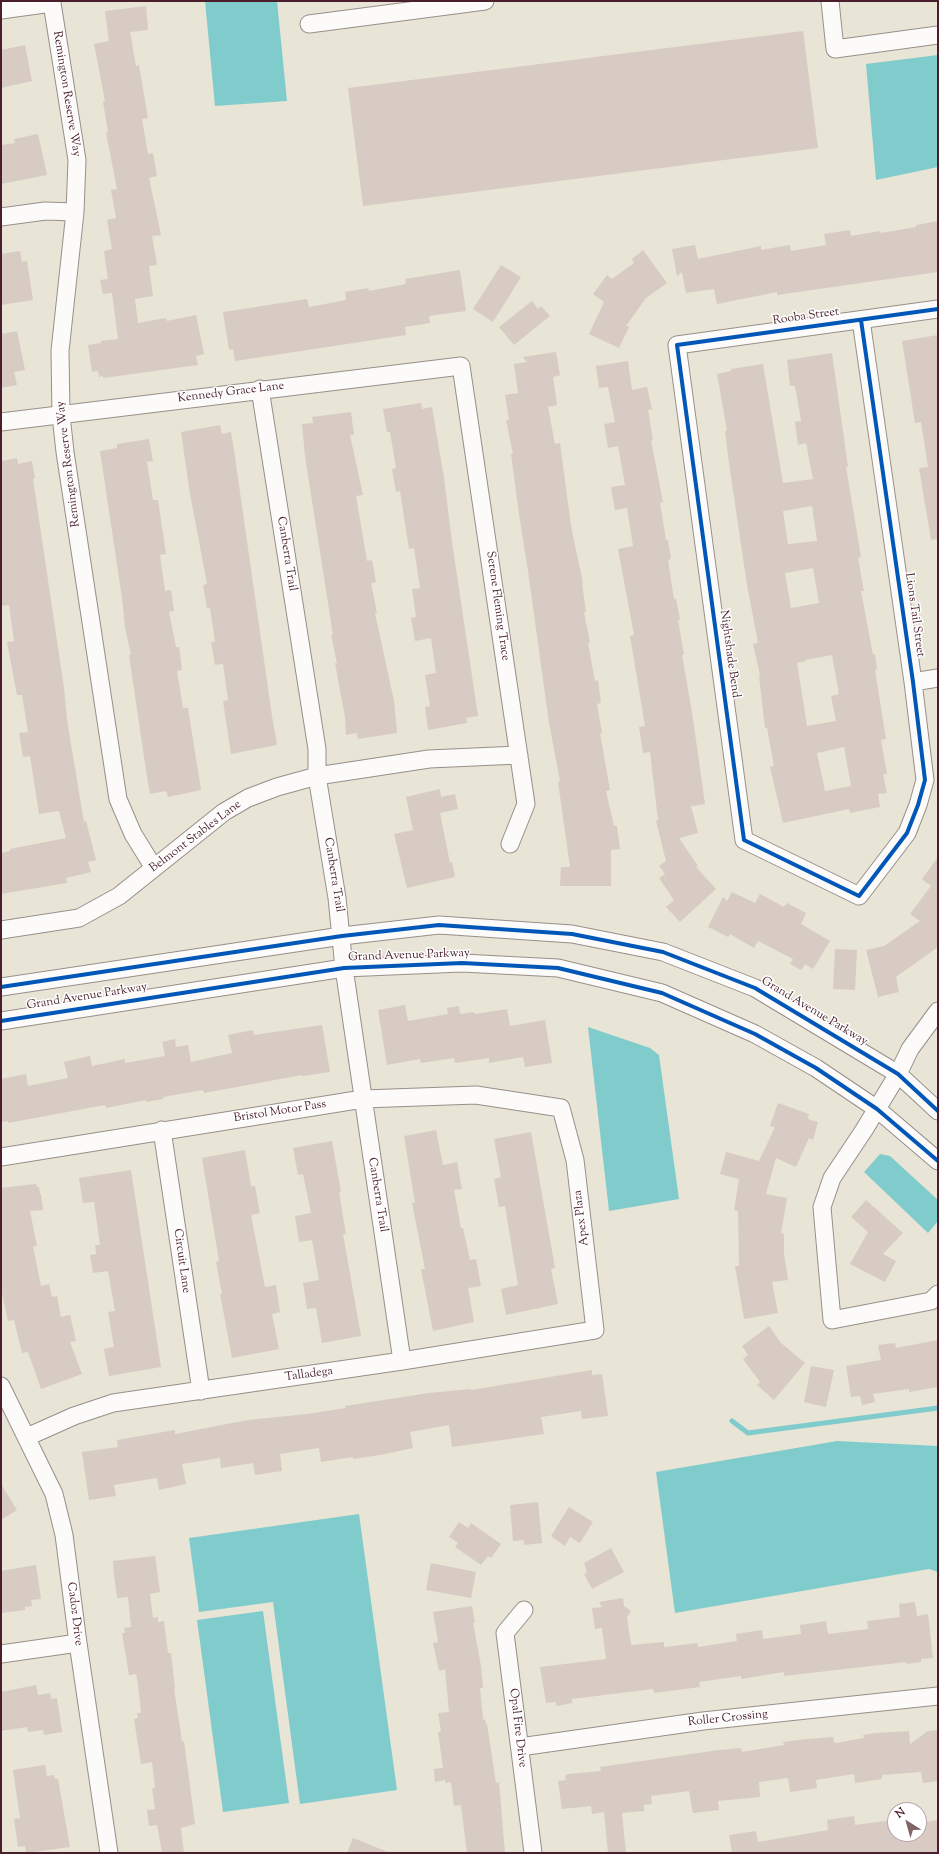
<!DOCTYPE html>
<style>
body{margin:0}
#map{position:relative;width:939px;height:1854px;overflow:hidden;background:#e8e4d6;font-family:"Sorts Mill Goudy",serif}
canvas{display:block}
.frame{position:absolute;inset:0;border:2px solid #4a1f2b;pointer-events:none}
.north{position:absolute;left:887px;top:1802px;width:40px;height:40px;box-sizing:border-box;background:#fff;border:1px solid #b7a5aa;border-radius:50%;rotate:323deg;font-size:11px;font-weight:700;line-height:16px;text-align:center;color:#4a1f2b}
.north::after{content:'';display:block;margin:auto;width:14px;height:18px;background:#816467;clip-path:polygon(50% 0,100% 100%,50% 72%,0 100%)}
</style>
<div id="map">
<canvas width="939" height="1854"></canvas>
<div class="frame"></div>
<div class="north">N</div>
</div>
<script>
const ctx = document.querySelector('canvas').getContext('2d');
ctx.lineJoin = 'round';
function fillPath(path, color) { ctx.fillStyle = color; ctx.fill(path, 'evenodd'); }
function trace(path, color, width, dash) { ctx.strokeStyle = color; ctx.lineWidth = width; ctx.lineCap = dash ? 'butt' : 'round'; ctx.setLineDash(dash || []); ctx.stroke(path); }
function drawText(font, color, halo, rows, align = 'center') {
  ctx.font = font + ' "Sorts Mill Goudy",serif'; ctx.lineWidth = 3; ctx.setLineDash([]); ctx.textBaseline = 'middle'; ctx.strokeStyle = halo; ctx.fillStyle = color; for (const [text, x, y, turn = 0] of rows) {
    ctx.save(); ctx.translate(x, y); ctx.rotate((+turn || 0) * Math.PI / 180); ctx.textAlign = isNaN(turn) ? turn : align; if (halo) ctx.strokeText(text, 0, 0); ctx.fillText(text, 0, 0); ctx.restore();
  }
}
const water = new Path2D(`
 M205 1H277L287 101 215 106Z
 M938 55V167L876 180 866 64Z
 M588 1027 650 1048 659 1055 679 1199 609 1211Z
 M880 1154 890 1156 938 1200V1221L928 1233 864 1172Z
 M837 1441 938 1446V1572L929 1569 675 1613 656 1472Z
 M359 1514 397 1790 300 1804 273 1602 199 1612 189 1538Z
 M263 1611 289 1803 223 1812 197 1620Z`);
const stream = new Path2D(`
 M732 1421 748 1433 938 1408`);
const building = new Path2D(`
 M146 6 148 30 130 32 136 66 139 65 148 118 142 119 148 154 153 153 157 176 149 178 161 235 152 236 157 265 149 266 153 296 135 299 138 323 166 318 167 321 196 315 204 354 196 356 198 365 103 378V376L99 377 98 371 92 372 88 345 101 343V341L118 339 112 293 103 294 100 280 108 279 104 251 112 249 107 220 116 218 111 190 117 189 106 133 108 132 103 102 105 101 94 44 109 41 105 11Z
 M803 31 818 148 363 206 348 88Z
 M25 45 32 81 1 88V50Z
 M38 134 47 175 1 184V145L15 143 14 139Z
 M938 221V272L777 295V292L717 304 714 289 686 293 682 272 677 276 672 249 695 245 698 259 761 246V250L790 245 791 251 826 245 824 234 850 230 851 236 880 231 881 233 916 227V225Z
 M643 250 667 283 646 298 626 326 629 327 619 348 589 334 604 302 593 294 607 275 612 279 634 263 632 259Z
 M20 251 22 262 27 261 33 300 1 305V254Z
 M501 265 521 277 493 322 473 309Z
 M460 270 466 311 429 316 430 323 405 327 406 335 235 361 233 349 229 350 223 312 307 299 309 307 346 300 345 292 368 288 369 291 406 284 405 279Z
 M532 301 538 309 541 306 550 316 514 345 499 327Z
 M17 331 25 370 14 372 17 385 1 388V334Z
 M938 335V539L931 540 919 468 928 467 921 422 915 423 902 341Z
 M556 352 560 375 553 377 557 405 548 407 555 444 560 443 571 526 583 583H582L586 612H584L590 643H588L595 681 598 680 601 703 597 704 602 733H600L610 790 606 791 614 826H617L620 849 611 850V886H560L561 867H570L558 782 560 781 549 723 528 571 519 514 511 454H513L506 420H509L505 395 518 393 514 364 527 362 523 357Z
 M832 353 848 467H846L861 557 858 558 864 591H861L873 655 875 654 877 669 875 670 886 739 881 740 887 774H883L887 793 878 794 880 807 850 813 849 809 783 823 770 767 774 766 767 728H765L759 676 760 675 753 644 758 643 747 585 729 463 725 431H727L717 374 731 371V369L763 364 783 483 813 479 806 443 798 445 795 422 801 421 795 386H790L787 360ZM812 506 817 541 788 544 783 511ZM813 568 819 603 791 608 785 573ZM832 655 839 694 831 696 836 721 807 726 797 663 806 661 805 660ZM844 747 851 786 825 791 817 753Z
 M628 361 632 390 647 387 652 409 648 410 653 440 651 441 663 502 660 503 666 540H668L671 559 668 560 674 599H676L680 619 678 620 684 655H682L692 712 705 804 691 806 698 833 679 838 698 866 696 867 716 889 680 922 666 907 674 900 659 878 665 874 659 866 666 861 656 821 658 820 650 752 643 753 639 727 645 726 630 636 634 635 618 549 633 546 627 508 615 510 611 487 625 485 618 446 608 448 604 424 615 422 608 387 599 388 596 366Z
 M421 403 422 409 432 407 444 478 452 542 478 716 466 718 467 723 428 730 425 707 430 706 425 675 436 673 431 638 415 641 411 618 416 617 412 589 420 588 414 548 409 549 400 491 396 492 392 469 396 468 390 432H387L383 409Z
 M351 412 354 435H350L363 495 356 496 367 561 372 560 376 582 371 583 377 613H375L394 701 397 733 358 739 357 733 346 735 345 717 335 663H337L331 635H333L305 456 302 424 313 423 312 417Z
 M220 425 222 434 231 432 234 450 272 716 277 745 231 754 223 701 228 700 223 664 215 665 211 642H215L210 608H207L203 585 207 584 190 494 181 432Z
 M149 439 153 461 147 462 153 500H158L166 554 160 555 165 591 171 590 174 611 169 612 176 647H179L182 670 177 671 183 708H188L201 790 168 797 166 791 150 794 147 777 129 655H131L125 627 122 598 100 451 117 448V444Z
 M17 458 18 464 32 461 35 478 33 479 64 688 67 720 84 822 86 821 96 860 88 862 91 872 66 878 67 883 1 894V853L10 851V849L66 838 59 811 39 814 30 756 23 757 19 733 28 732 22 695H17L7 642 14 641 9 605 1 606V461Z
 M440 789 441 797 455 794 458 809 440 813 450 863 452 862 455 877 407 888 394 834 413 830 406 797Z
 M938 857V947L896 977 899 992 878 997 866 950 884 946 920 921 910 914 931 886 922 879Z
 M732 892 755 903 760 894 784 907 787 903 806 913 801 924 830 941 813 969 805 964 801 970 790 964 793 959 758 941 754 948 730 934 728 937 708 927 723 897 727 901Z
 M835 949 857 950 855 990 833 989Z
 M405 1005 408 1021 448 1014 447 1008 459 1006 460 1014 474 1012 475 1014 507 1009 510 1026 545 1020 552 1063 525 1067 523 1057 489 1063V1058L455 1063 454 1058 421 1063 420 1059 387 1065 378 1010Z
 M322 1025 330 1072 303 1076 302 1075 204 1093 203 1090 163 1097V1099L146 1102V1100L106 1108 105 1105 8 1123V1121L1 1122V1079L26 1074 28 1086 68 1078 64 1062 90 1056 92 1066 125 1059V1063L165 1056 162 1042 175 1039 176 1047 188 1045 191 1062 232 1053 228 1035 253 1030 254 1035Z
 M778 1103 809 1114 808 1119 818 1122 813 1140 809 1138 796 1167 776 1158 766 1194 787 1198 781 1234 784 1233V1253L788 1280 772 1282 778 1313 744 1319 735 1266H739L738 1211 734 1210 739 1179 720 1174 726 1152 759 1161 775 1127 770 1126Z
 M436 1130 443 1165 457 1162 462 1189 454 1190 461 1228H463L470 1260 476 1259 481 1286 468 1288 474 1322 433 1331 421 1269H425L412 1203H415L404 1136Z
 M531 1132 555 1268 551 1269 558 1304 506 1315 501 1289 518 1285 505 1206 499 1207 494 1179 501 1177 494 1139Z
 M332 1141 341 1192H339L346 1234H343L361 1336 322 1343 316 1308 307 1309 303 1283 319 1280 312 1240 299 1242 295 1216 311 1213 303 1174 298 1175 293 1148Z
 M245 1150 251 1186H255L260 1213 251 1215 265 1287 276 1285 280 1312 272 1314 279 1349 232 1358 220 1294H222L216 1262 219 1261 202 1158Z
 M131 1170 161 1367 109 1376 104 1349 114 1347 108 1312 115 1311 108 1271 93 1273 90 1255 96 1254 95 1245H100L94 1202 83 1203 79 1178Z
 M36 1184 37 1187H39L40 1194H41L43 1210 30 1211 37 1246H33L41 1286 49 1284 52 1297 57 1296 61 1317 70 1315 76 1341 70 1342 82 1374 41 1389 28 1352 22 1353 14 1320 8 1321 1 1289V1188Z
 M866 1200 903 1233 883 1254 896 1261 885 1282 850 1264 868 1232 851 1217Z
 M769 1326 781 1343 805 1363 774 1400 757 1385 760 1382 743 1359 748 1355 742 1346Z
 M938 1340V1387L909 1392V1389L873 1394 875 1402 862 1405 860 1396 851 1397 846 1366 881 1360 878 1345 895 1343 896 1348Z
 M811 1366 834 1370 826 1407 804 1402Z
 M592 1370V1375L602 1374 608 1416 582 1419 581 1411 541 1417 544 1434 452 1447 449 1425 410 1432 413 1448 380 1455 353 1459V1457L321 1462 319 1448 280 1454 282 1471 255 1475 253 1463 221 1468 220 1458 182 1464 186 1484 159 1490 157 1478 114 1485 116 1496 89 1500 82 1452 118 1447 117 1440 175 1430V1434L248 1420 307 1414 346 1408 345 1406 429 1393 471 1389V1390Z
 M1 1484 17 1510 1 1520Z
 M538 1502 542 1543 524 1545V1540L513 1541 510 1505Z
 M569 1507 593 1522 580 1543 570 1537 565 1546 551 1536Z
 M459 1522 468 1528 471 1523 501 1544 491 1558 488 1556 481 1565 455 1547 458 1543 449 1537Z
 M611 1548 624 1572 592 1589 584 1574 587 1573 584 1563Z
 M155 1556 160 1592 150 1594 153 1618 158 1617V1622L164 1621 168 1653H171L175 1689H174L182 1741H184L195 1824 181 1828 184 1853H162L157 1825 149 1826 147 1810 155 1809 152 1788H155L152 1762 141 1764 134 1719 138 1718 137 1713H141L138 1684 136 1674 129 1675 122 1633H125L124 1628 131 1627 128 1597 117 1598 114 1575 113 1561Z
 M431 1563 476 1572 471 1598 426 1590Z
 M36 1565 41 1599 31 1600 32 1606 25 1607V1610L1 1613V1571Z
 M623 1598 624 1606 631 1611 627 1617 631 1645 664 1642V1647L697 1643 698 1647 737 1641 736 1634 762 1630 763 1639 801 1634 800 1625 826 1621 828 1634 868 1629 867 1621 900 1617 899 1604 915 1602 917 1616 928 1614 933 1658 921 1659V1662L906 1664V1662L784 1676V1672L741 1679V1676L699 1682 700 1687 654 1693 653 1689 572 1699V1703L557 1706 556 1702 546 1703 540 1667 606 1659 602 1628 595 1629 592 1608 602 1607 599 1602Z
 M472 1606 475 1623H473L481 1666 483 1688H480L483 1720 485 1719 486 1724H487L496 1783 499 1782 505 1853H467L461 1805 454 1806 451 1782 445 1783V1780L435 1782 434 1769 443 1768 438 1732H441L438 1713 449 1712 445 1669 439 1671 433 1643 438 1642 433 1612Z
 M36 1685 38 1695 50 1693 51 1699 57 1698 62 1732 44 1735 43 1730 28 1732 27 1727 1 1731V1692Z
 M938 1730V1781L923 1783 921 1772 882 1775V1779L855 1783 854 1774 816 1780 817 1788 790 1792 788 1778 759 1782 760 1797 718 1801 719 1810 693 1813 689 1791 651 1796 652 1804 644 1805V1811L622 1813 626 1853H608L604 1812 592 1814 591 1806 562 1809 558 1781 566 1780 565 1776 568 1774 601 1771 600 1767 719 1750 741 1748 742 1752 784 1745 783 1742 807 1739 833 1737 834 1742 836 1743 864 1738 863 1735 875 1733 909 1731 910 1744 928 1731Z
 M45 1765 47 1776 54 1775 55 1779H58L70 1847 26 1853 25 1846 18 1847 14 1819 20 1818 13 1770Z
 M854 1816 855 1825 893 1820 895 1834H919V1823L938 1820V1853H732L729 1835 756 1831 758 1842 828 1830 827 1820Z
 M353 1838 388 1852V1853H347Z`);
const minor = new Path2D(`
 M830 1 835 49 938 35
 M1 10 52 3 77 160 75 212 60 351 61 415 65 452 118 799 133 834 154 868
 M309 24 485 1
 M1 217 45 211 75 212
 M861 320 913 682 925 780 918 805 907 833 859 896 744 840 677 345 938 309
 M260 389 317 749V776L337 898 344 968 402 1361
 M1 422 461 366 526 804 510 844
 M913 682 938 678
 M1 930 79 918 119 896 224 812 248 798 277 787 317 776 429 759 519 755
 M1 987 342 936 439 925 572 934 663 952 755 988 898 1074 938 1111
 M938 1011 910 1049 898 1074 864 1130 832 1178 822 1207 832 1320 931 1301 938 1294
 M1 1021 344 968 462 963 558 968 662 993 755 1034 816 1068 877 1109 938 1161
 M162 1130 201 1391
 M1 1157 363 1099 476 1095 561 1108 575 1160 595 1330 402 1361 113 1403 74 1416 27 1437
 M1 1386 54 1494 64 1535 78 1643 109 1853
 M524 1610 505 1633 533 1853
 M1 1654 78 1643
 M520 1747 703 1721 938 1696`);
const cycleway = new Path2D(`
 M861 320 913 682 925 780 918 805 907 833 859 896 744 840 677 345 938 309
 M1 987 342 936 439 925 572 934 663 952 755 988 898 1074 938 1111
 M1 1021 344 968 462 963 558 968 662 993 755 1034 816 1068 877 1109 938 1161`);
const streetNames = [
 ["Remington Reserve Way",66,94,81],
 ["Rooba Street",806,317,-8],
 ["Kennedy Grace Lane",231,393,-7],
 ["Remington Reserve Way",69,464,-97],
 ["Canberra Trail",286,554,81],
 ["Serene Fleming Trace",497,606,82],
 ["Lions Tail Street",914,615,82],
 ["Nightshade Bend",729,654,82],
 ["Belmont Stables Lane",196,837,-37],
 ["Canberra Trail",333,875,81],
 ["Grand Avenue Parkway",409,956,-2],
 ["Grand Avenue Parkway",87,997,-9],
 ["Grand Avenue Parkway",814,1012,31],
 ["Bristol Motor Pass",280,1112,-9],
 ["Canberra Trail",377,1195,81],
 ["Apex Plaza",582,1218,-97],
 ["Circuit Lane",181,1261,82],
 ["Talladega",309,1375,-8],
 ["Cadoz Drive",74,1614,83],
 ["Roller Crossing",728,1719,-6],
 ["Opal Fire Drive",517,1728,83]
];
fillPath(water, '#80cccc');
trace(stream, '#80cccc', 5);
fillPath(building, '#d8cbc4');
trace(minor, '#988f8a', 19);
trace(minor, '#fcfbf9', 17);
trace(cycleway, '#0057b8', 4);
drawText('12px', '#4a1f2b', '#fff', streetNames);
</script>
